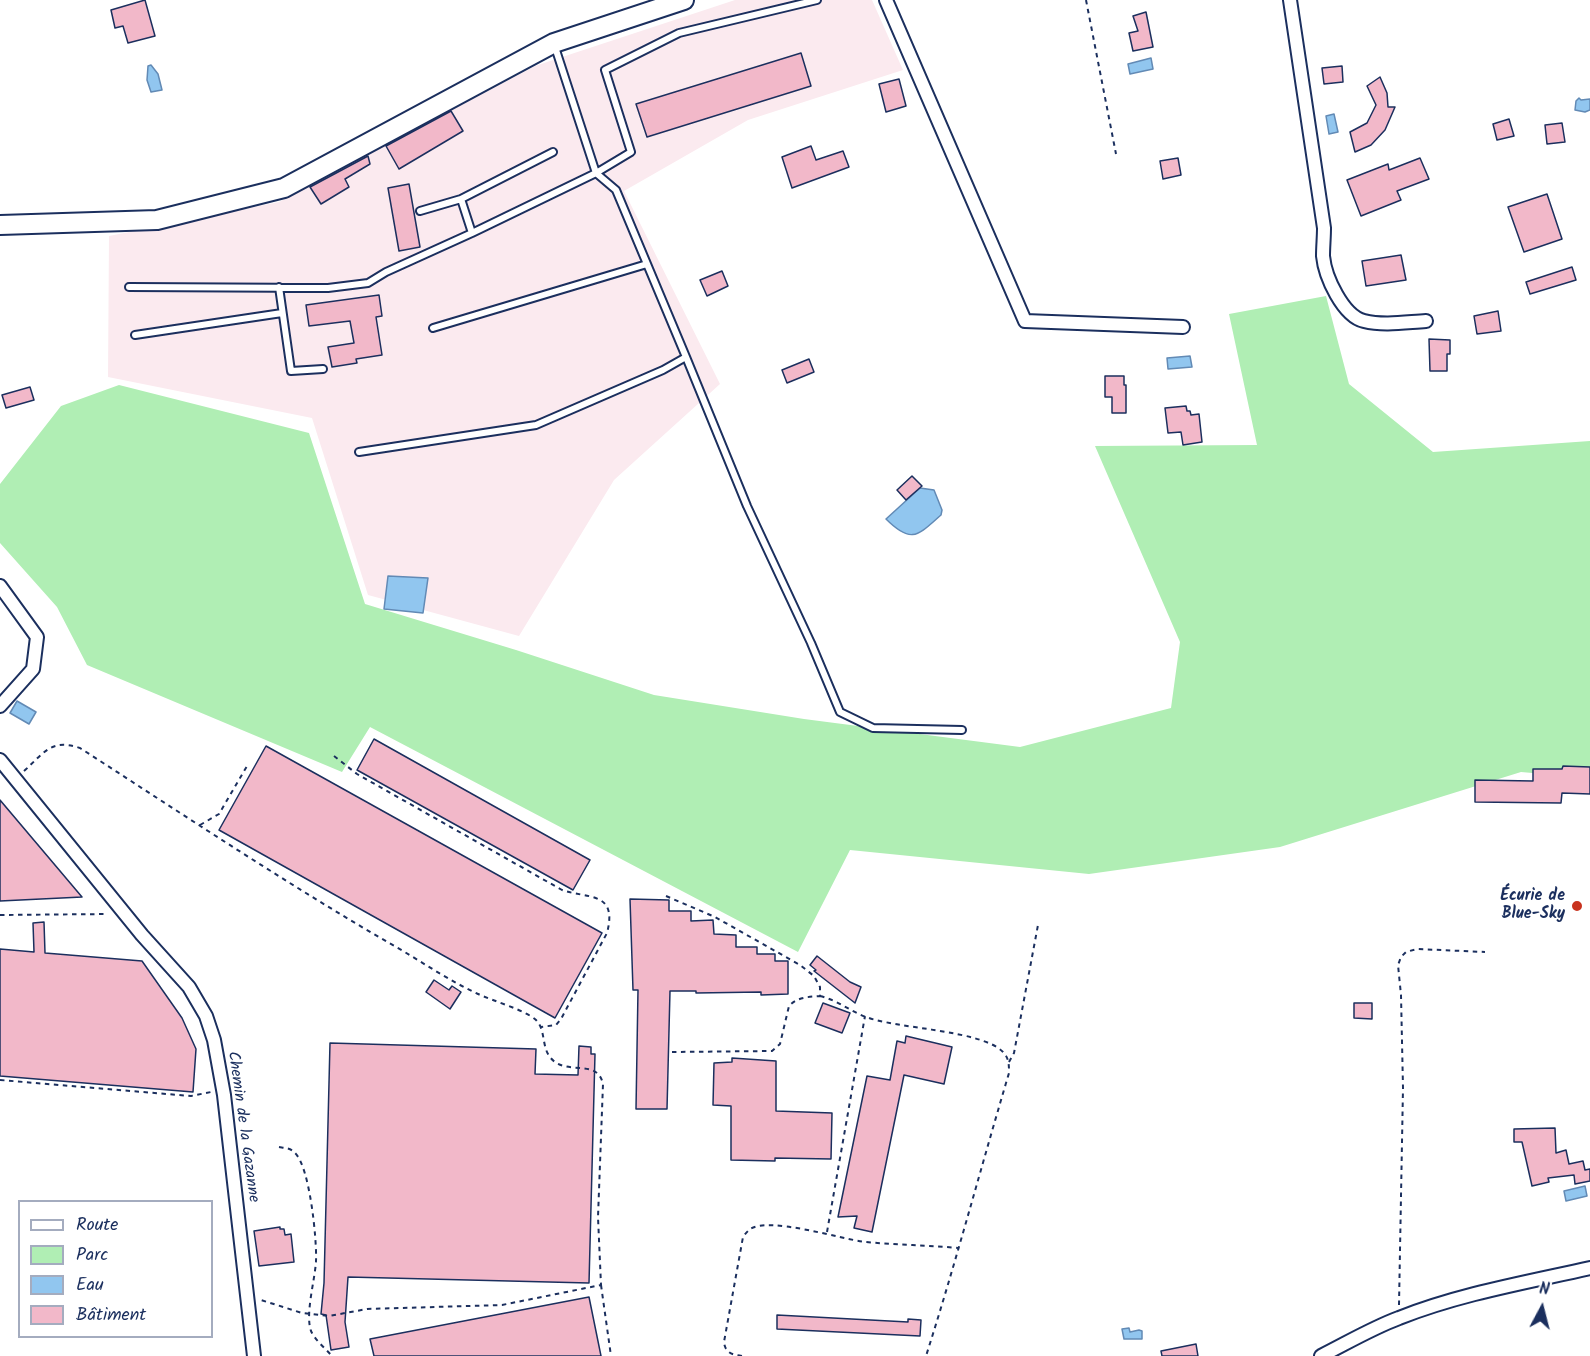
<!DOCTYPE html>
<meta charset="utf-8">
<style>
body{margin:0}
#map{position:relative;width:1590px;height:1356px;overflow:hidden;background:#fff;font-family:Kalam,sans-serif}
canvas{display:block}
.legend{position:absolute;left:18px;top:1200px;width:195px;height:138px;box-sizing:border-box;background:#fff;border:2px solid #a4acbf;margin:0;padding:8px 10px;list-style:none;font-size:18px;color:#1b2f5e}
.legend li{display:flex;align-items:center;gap:12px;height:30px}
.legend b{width:30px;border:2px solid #a4acbf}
.north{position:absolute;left:1512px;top:1278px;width:60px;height:60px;-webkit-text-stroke:4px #fff;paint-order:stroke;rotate:7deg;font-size:16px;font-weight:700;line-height:24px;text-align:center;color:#1b2f5e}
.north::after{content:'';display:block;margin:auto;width:21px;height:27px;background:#1b2f5e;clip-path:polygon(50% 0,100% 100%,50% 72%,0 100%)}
</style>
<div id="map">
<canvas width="1590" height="1356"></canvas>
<ul class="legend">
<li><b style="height:8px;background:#fff"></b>Route</li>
<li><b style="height:16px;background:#b0eeb4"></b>Parc</li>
<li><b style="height:16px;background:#91c6ef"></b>Eau</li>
<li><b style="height:16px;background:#f2b8c9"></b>Bâtiment</li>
</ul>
<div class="north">N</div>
</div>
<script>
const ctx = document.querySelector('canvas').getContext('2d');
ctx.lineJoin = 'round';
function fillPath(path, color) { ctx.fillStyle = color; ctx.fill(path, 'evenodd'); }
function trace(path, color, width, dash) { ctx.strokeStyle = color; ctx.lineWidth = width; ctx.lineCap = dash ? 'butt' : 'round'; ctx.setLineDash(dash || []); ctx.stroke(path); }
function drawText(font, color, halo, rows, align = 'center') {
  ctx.font = font + ' Kalam,sans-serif'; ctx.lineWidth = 4.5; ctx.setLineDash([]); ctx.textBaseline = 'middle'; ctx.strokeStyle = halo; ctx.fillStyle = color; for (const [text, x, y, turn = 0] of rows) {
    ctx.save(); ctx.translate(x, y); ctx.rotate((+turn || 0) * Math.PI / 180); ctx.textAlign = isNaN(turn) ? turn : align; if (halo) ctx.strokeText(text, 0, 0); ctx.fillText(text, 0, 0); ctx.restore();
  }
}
const built = new Path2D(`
 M735 0H872L903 70 748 120 624 191 720 384 614 480 519 636 368 595 312 418 108 377 109 236 279 202 535 66Z`);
const green = new Path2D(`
 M1326 296 1349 384 1433 452 1590 441V778L1521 772 1280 847 1089 874 850 850 798 952 370 727 342 772 87 665 57 607 0 543V484L61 406 119 385 309 433 365 604 516 650 654 695 804 719 1020 747 1171 708 1180 642 1095 446 1257 445 1229 314Z`);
const water = new Path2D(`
 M1151 58 1153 69 1130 74 1128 64Z
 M151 65 158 74 162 90 151 92 147 80 148 66Z
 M1579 98 1581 100 1590 99V110L1585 112 1575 110 1576 101Z
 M1334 114 1338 132 1329 134 1326 116Z
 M1190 356 1192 367 1168 369 1167 358Z
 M920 488 934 490 942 510 941 515C918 535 912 545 886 519Z
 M388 576 428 578 423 613 384 609Z
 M17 701 36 712 29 724 10 713Z
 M1585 1186 1587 1196 1566 1201 1564 1191Z
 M1129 1328 1130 1332 1139 1330 1142 1331V1339H1124L1122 1329Z`);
const building = new Path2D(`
 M145 0 155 36 128 43 123 26 115 28 111 10Z
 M1146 12 1153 47 1133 51 1129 33 1138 31 1133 16Z
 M801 53 811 86 647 137 636 104Z
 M1342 66 1343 82 1324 84 1322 68Z
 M1380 77 1387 93 1388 107H1395L1385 130 1371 145 1355 152 1350 132 1367 123 1376 105 1367 86Z
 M899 79 906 106 886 112 879 84Z
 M451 111 463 131 399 169 386 146Z
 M1509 119 1514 136 1497 140 1493 124Z
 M1562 123 1565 142 1547 144 1545 125Z
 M811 146 816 160 843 151 849 167 792 188 782 157Z
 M368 156 370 164 345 179 349 187 321 204 310 187Z
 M1178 158 1181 175 1163 179 1160 161Z
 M1420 158 1429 179 1397 191 1401 200 1361 216 1347 180 1388 164 1389 170Z
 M409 184 420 247 399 251 388 188Z
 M1547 194 1562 239 1524 252 1508 207Z
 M1401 255 1406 280 1366 286 1362 261Z
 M1572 267 1576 280 1530 294 1526 282Z
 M722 271 728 286 707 296 700 280Z
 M379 295 382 316 376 317 382 355 356 359 357 363 332 367 328 347 354 343 350 321 309 326 306 305Z
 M1498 311 1501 331 1477 334 1474 316Z
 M1429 339 1450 340V354H1447V371H1430Z
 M809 359 814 372 787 383 782 370Z
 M1105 376H1124V385H1126V413H1112V397H1105Z
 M30 387 34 400 6 408 2 395Z
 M1186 406 1187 411H1190L1191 415 1199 414 1202 442 1183 445 1181 432 1168 433 1165 408Z
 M912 476 922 486 906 500 897 490Z
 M374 739 590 860 573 890 357 770Z
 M266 746 602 933 555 1018 219 830Z
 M1563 766 1590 767V794L1562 793 1561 803 1475 802V780L1533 781V769H1562Z
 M0 800 82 897 0 901Z
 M630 899 669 900V911H691V921L713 920 714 934 736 935V947H757V954H775V961H788V994L761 995V992L696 993V991H670L667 1109H636L638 990H633Z
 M44 922 45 953 142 961 182 1018 196 1049 193 1092 0 1076V949L34 952 33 923Z
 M817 956 850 982 861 987 855 1003 814 971 816 970 810 965Z
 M434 980 449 990 452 986 461 992 450 1009 426 992Z
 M823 1003 850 1013 842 1033 815 1023Z
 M1354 1003H1372V1019L1354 1018Z
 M906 1036 952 1047 944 1084 904 1075 872 1232 854 1228 857 1216 838 1217 867 1076 890 1080 897 1041 905 1043Z
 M330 1043 536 1049 535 1074 578 1075 579 1046 591 1047V1054H595L589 1283 348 1277 345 1322 349 1347 331 1350 326 1315 321 1314 324 1283Z
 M732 1058 776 1061V1111L832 1113 831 1159 775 1158V1161L731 1160V1106L713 1105 714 1063 732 1062Z
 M1555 1128 1556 1153 1566 1150 1569 1164 1583 1161 1585 1170 1590 1169V1181L1575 1184 1574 1175 1548 1178 1549 1182 1532 1186 1522 1142H1514V1129Z
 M280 1227V1229H284L285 1235 291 1234 294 1262 259 1266 254 1231Z
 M589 1297 601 1356H374L370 1339Z
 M777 1315 908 1322V1319L921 1320 920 1336 777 1329Z
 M1196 1344 1198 1356H1162L1161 1351Z`);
const path = new Path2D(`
 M1086 0 1116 154
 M334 756 357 774 562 890C588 899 618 891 607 933L561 1019 556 1025 541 1027
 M24 771C44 753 51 738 80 748 187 817 293 888 403 951 428 966 452 982 478 994 493 1001 525 1010 536 1020 545 1029 542 1043 548 1054 562 1079 597 1056 603 1084L598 1217 601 1285 502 1305 367 1309 329 1316 302 1313 261 1300
 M200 825 219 814 247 766
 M666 896 715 917 800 965 814 976 820 987V996C808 997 797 997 789 1006L780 1044 772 1051 672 1052
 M0 915 108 914
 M820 996C837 1000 850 1011 866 1017 898 1029 982 1030 1003 1052 1009 1058 1009 1065 1009 1073 981 1167 956 1262 926 1356
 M1009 1062 1014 1053 1038 925
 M0 1080 191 1096 211 1092
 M279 1147C285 1148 291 1148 295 1153 310 1167 317 1241 316 1261 315 1280 305 1314 311 1331 315 1340 325 1348 332 1356
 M827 1232 865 1016
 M601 1285 611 1356
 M1399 1305 1403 1088 1401 995 1398 965 1401 957 1406 952 1417 949 1485 952
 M742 1356C733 1355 725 1353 724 1342L743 1237C745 1234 747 1232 749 1230 767 1215 843 1240 866 1242 897 1245 927 1245 958 1248`);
const lane = new Path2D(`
 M420 211 461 199
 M472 233 461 199 553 152
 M129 287 328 288 368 283 386 272 472 233 596 173 554 44
 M279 287 291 371 323 369
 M433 328 647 264
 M135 335 282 313
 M686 357 747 506 811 643 840 712 873 728 962 730
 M359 452 536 425 663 370 686 357 616 190 596 173 631 152 605 70 679 33 817 0`);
const street = new Path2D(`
 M886 0 1025 321 1183 327
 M1290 0 1324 228C1324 237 1323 247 1323 256 1325 277 1343 316 1364 321 1384 326 1407 322 1426 321
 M0 586 37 637 33 669 0 706
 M0 760 142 935 189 987 206 1016 214 1040 224 1095 254 1356
 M1321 1356C1347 1343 1372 1328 1399 1318 1459 1294 1528 1282 1590 1268`);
const secondary = new Path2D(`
 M0 225 157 220 284 188 554 43 684 0`);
const markers = [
 [1577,906,6,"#c8321e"]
];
const poiNames = [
 ["Écurie de",1565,897],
 ["Blue-Sky",1565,915]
];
const streetNames = [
 ["Chemin de la Gazanne",242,1127,82]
];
fillPath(built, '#fbeaef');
fillPath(green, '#b0eeb4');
fillPath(water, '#91c6ef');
trace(water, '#628ab5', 1.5);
fillPath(building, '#f2b8c9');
trace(building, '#1b2f5e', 1.5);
trace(lane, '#1b2f5e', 10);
trace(street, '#1b2f5e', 16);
trace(secondary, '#1b2f5e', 22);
trace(path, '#1b2f5e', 2, [4.5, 4.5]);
trace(lane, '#fff', 6);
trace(street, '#fff', 12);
trace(secondary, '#fff', 18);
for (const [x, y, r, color] of markers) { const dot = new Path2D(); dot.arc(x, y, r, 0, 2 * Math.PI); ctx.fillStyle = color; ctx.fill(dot); trace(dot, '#fff', 2); }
drawText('bold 16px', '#1b2f5e', '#fff', poiNames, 'right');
drawText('16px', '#1b2f5e', '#fff', streetNames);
</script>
